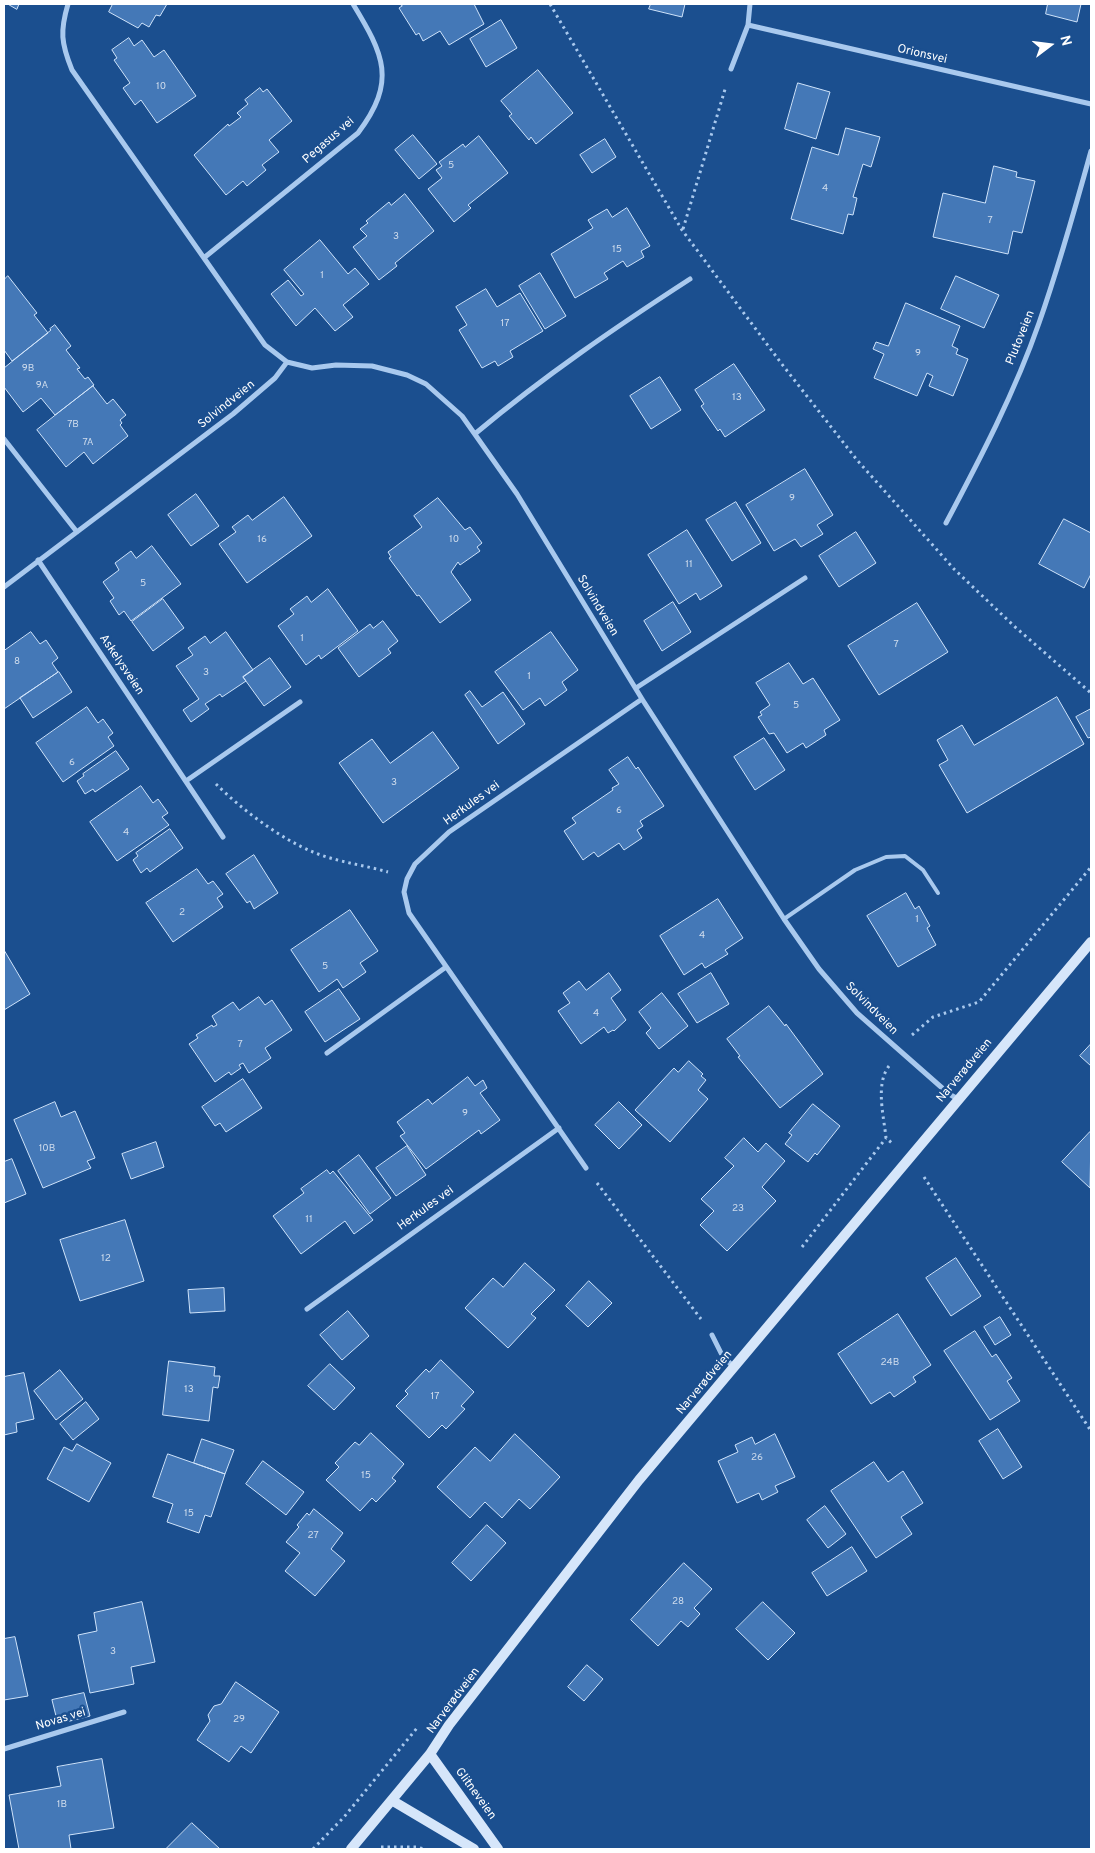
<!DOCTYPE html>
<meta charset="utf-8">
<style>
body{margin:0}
#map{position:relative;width:1095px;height:1853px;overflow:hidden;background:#1b4f8f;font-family:Overpass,sans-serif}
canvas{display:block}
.frame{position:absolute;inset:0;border:5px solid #fff;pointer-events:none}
.north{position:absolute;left:1025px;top:20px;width:50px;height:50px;-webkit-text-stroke:4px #1b4f8f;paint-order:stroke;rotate:75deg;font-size:14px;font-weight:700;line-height:20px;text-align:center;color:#fff}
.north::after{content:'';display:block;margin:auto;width:18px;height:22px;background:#fff;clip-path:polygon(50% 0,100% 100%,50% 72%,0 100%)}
</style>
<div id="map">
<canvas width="1095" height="1853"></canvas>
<div class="frame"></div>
<div class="north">N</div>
</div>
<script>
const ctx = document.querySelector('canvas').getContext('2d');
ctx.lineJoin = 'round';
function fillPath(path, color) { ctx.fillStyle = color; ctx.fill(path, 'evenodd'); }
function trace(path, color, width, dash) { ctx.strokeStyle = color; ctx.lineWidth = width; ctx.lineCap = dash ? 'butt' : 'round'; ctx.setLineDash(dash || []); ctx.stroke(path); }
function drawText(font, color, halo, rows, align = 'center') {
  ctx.font = font + ' Overpass,sans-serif'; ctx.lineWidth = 5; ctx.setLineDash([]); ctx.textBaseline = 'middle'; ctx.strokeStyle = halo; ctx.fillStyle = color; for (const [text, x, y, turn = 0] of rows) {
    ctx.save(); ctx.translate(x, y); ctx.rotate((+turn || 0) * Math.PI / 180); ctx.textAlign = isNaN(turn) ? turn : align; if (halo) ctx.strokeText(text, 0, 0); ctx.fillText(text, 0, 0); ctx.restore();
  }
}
const building = new Path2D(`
 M8 4H19L17 9Z
 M113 4H167L160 16 156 15 149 27 142 23 138 28 109 12Z
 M400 4H474L484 24 449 45 440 31 423 41 419 33 416 35 399 8 402 6Z
 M651 4H685L682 17 649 9Z
 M1048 4H1081L1077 22 1046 14Z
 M501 20 517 48 486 67 470 39Z
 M129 38 134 46 142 40 154 57 164 50 196 96 157 123 141 100 135 105 123 88 130 83 114 60 117 58 112 50Z
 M538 70 573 113 536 144 531 137 529 140 509 116 512 114 501 101Z
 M798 83 830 92 816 139 785 129Z
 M260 88 263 92 267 89 292 121 269 140 279 152 262 165 266 170 247 186 243 181 226 195 194 155 228 124 229 126 241 117 237 113 248 104 245 100Z
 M846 128 880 137 871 167 863 164 853 197 857 198 853 215 848 214 843 234 791 219 812 147 838 155Z
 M413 135 437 164 419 179 395 150Z
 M479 136 508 173 468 205 471 208 454 222 428 189 442 178 436 170 442 166 439 162 463 144 465 147Z
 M605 139 616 157 592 173 580 155Z
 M994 166 1017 172 1016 177 1035 181 1022 233 1013 231 1008 254 933 237 943 193 985 203Z
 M405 194 434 231 395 263 397 266 379 280 353 247 367 236 360 229 368 223 366 221 389 202 391 205Z
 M627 208 650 246 641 251 644 257 627 267 623 261 604 273 608 279 575 298 551 254 593 228 588 220 607 209 612 217Z
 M320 240 348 274 355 268 369 284 343 305 353 317 335 331 315 308 296 326 271 294 288 280 301 296 304 294 284 270Z
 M540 273 566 316 545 329 519 286Z
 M8 276 37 313 34 315 48 333 12 361 4 350V280Z
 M956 276 999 295 984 328 941 309Z
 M486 289 497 307 520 293 543 331 510 351 513 357 498 366 495 361 482 368 459 330 467 325 456 307Z
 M906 303 960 326 952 346 958 349 956 354 968 359 953 396 929 386 933 376 927 373 917 396 874 378 884 354 873 349 876 342 888 346Z
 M55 325 71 346 66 350 80 368 77 369 85 379 88 377 94 385 55 415 41 398 23 412 4 387V368L51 330 50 329Z
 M734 364 765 410 725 437 720 429 718 431 701 406 704 404 695 390Z
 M660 377 681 410 651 429 630 396Z
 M93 386 107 404 113 399 126 415 120 420 122 423 120 425 128 436 93 464 84 452 66 467 37 430Z
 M805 469 833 515 817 525 823 534 801 547 795 539 774 551 746 505Z
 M196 494 219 526 191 546 168 515Z
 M284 497 312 536 247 583 219 544 236 532 232 527 248 515 252 520Z
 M438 498 465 530 470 527 482 543 477 547 480 551 460 565 458 562 451 572 471 600 440 623 419 595 417 596 389 558 391 557 388 552 422 527 414 516Z
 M736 502 761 543 732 561 706 520Z
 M1064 519 1091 533V574L1084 588 1039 564Z
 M687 530 722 586 700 600 696 593 679 604 648 555Z
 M856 532 876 563 839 587 819 556Z
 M152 546 181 584 131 621 124 611 119 615 110 601 114 598 103 582 119 570 115 563 131 551 136 558Z
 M328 589 358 631 321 659 319 655 306 665 278 626 294 614 290 609 307 596 311 602Z
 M163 599 184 628 153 651 132 622Z
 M673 602 691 632 662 651 644 621Z
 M917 603 948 652 879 695 848 646Z
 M383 621 398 641 388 649 391 653 359 677 338 648 370 624 373 628Z
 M31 632 40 644 46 640 58 658 52 663 58 672 4 709V651Z
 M226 632 253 670 243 677 246 681 222 697 220 694 205 704 209 709 191 722 183 710 199 699 176 666 193 655 188 648 205 636 210 643Z
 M551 632 578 670 562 682 567 690 545 706 540 698 523 710 495 672Z
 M270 658 291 687 264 706 243 677Z
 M789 663 803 684 813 678 840 720 824 730 826 735 806 748 803 743 787 753 774 733 769 734 758 717 762 715 760 712 770 705 756 683Z
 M59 672 72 692 33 718 20 698Z
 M470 691 482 707 503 692 525 724 498 744 465 695Z
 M1057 697 1084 744 967 813 939 765 948 760 937 740 962 725 974 745Z
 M87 707 98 723 103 719 113 733 108 737 114 746 63 782 36 743Z
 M1091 709V737L1088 738 1076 717Z
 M433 732 459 768 383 823 339 763 372 739 390 763Z
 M764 738 785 770 755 790 734 757Z
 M116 751 129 769 95 792 93 789 85 794 77 781 84 776 83 774Z
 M628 757 636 769 638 767 664 806 640 821 643 826 637 830 642 838 624 850 619 843 598 857 594 852 583 860 564 831 576 823 572 818 613 790 612 788 619 784 609 770Z
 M141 786 153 803 158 799 168 813 162 817 169 825 117 861 90 822Z
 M170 829 183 848 150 872 147 868 141 873 133 860 138 856 136 853Z
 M254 855 278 893 254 909 250 901 247 903 226 874Z
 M197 869 208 884 213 881 223 894 217 898 223 907 173 942 146 903Z
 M906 893 915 909 919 906 930 926 927 928 936 945 898 967 867 916Z
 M718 899 743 938 725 950 728 954 705 968 702 963 684 975 660 936Z
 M350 910 378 951 360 963 366 972 343 988 337 979 319 992 291 950Z
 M4 950 30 994 4 1010Z
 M609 973 621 990 611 998 626 1020 614 1031 613 1030 608 1033 604 1027 581 1044 558 1011 570 1003 563 993 579 981 586 990Z
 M711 973 729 1004 697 1023 678 994Z
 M339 989 360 1019 325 1042 305 1012Z
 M662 993 688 1026 659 1049 646 1033 651 1028 639 1012Z
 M259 997 265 1005 272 1000 292 1030 265 1048 271 1058 249 1073 243 1063 239 1065 241 1068 231 1075 229 1072 215 1082 189 1044 198 1038 196 1035 212 1025 213 1027 217 1025 212 1016 233 1002 239 1010Z
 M769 1006 785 1026 786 1024 823 1074 780 1108 738 1057 740 1056 727 1039Z
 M1091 1044V1066L1080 1056Z
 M689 1061 703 1074 701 1076 706 1080 698 1090 708 1099 670 1142 635 1110 674 1068 678 1072Z
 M468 1077 475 1086 483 1080 487 1088 480 1093 500 1120 481 1134 479 1130 426 1169 400 1136 405 1133 397 1122 428 1099 432 1104Z
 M243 1079 262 1108 226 1132 220 1123 215 1126 202 1107Z
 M55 1102 61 1117 75 1111 95 1158 87 1161 91 1168 43 1188 14 1120Z
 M619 1102 642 1125 619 1149 595 1125Z
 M813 1104 840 1126 817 1155 815 1153 808 1162 785 1144 792 1135 789 1133Z
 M1090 1132 1091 1134 1090 1188 1062 1162Z
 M744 1138 758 1152 766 1143 785 1161 762 1187 776 1201 727 1251 700 1225 714 1211 701 1199 734 1166 725 1158Z
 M156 1142 164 1167 131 1179 122 1154Z
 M407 1146 426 1175 396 1196 376 1168Z
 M359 1155 391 1198 370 1214 338 1171Z
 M12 1159 26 1194 4 1203V1162Z
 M327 1170 330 1174 333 1171 373 1220 354 1234 345 1221 301 1254 273 1216 304 1193 301 1189Z
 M125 1220 144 1281 80 1301 60 1240Z
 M956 1258 981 1296 951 1316 926 1278Z
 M525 1263 555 1290 531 1314 536 1318 508 1348 465 1308 493 1278 503 1287Z
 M589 1281 612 1303 588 1327 566 1306Z
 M224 1288 225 1311 190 1313 188 1290Z
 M348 1311 369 1336 342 1360 320 1335Z
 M898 1314 931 1365 913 1377 916 1382 894 1397 890 1392 871 1404 838 1354Z
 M1000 1317 1011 1335 995 1345 984 1327Z
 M975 1331 992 1357 996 1354 1012 1378 1007 1381 1020 1401 990 1420 944 1351Z
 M441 1360 474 1392 461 1406 465 1409 446 1429 442 1425 429 1438 396 1406 408 1394 405 1391 426 1369 429 1372Z
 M169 1361 215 1367 214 1376H220L218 1388 213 1387 209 1421 163 1415Z
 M330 1364 355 1388 334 1410 308 1386Z
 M60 1370 83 1399 56 1420 34 1391Z
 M24 1373 34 1419 16 1423 17 1432 4 1435V1377Z
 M86 1402 99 1419 73 1440 60 1424Z
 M998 1429 1022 1467 1003 1479 979 1441Z
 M371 1433 404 1464 392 1478 396 1481 376 1502 372 1498 360 1511 326 1480 339 1467 335 1463 355 1442 359 1445Z
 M515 1434 560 1477 530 1509 519 1499 502 1518 485 1502 470 1518 437 1487 475 1447 490 1461Z
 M775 1434 795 1477 775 1486 778 1492 762 1500 759 1493 737 1503 718 1461 738 1452 735 1445 752 1437 755 1444Z
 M202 1439 234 1450 225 1474 194 1463Z
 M77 1444 111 1463 89 1502 47 1479 64 1447 72 1451Z
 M168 1454 225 1474 211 1517 205 1515 199 1533 167 1522 173 1504 153 1497Z
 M263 1461 304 1492 286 1515 246 1484Z
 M874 1462 888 1482 903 1471 923 1503 901 1517 912 1534 876 1558 831 1491Z
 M825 1506 846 1534 828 1548 807 1520Z
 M314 1509 343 1533 331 1549 345 1561 315 1596 285 1571 300 1553 286 1542 299 1527 297 1525 307 1513 309 1515Z
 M487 1525 506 1543 471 1581 452 1563Z
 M852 1547 867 1571 827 1596 812 1573Z
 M684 1563 712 1589 694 1608 700 1614 688 1627 681 1621 658 1646 631 1620Z
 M142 1602 155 1662 131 1667 134 1684 90 1693 78 1635 97 1631 94 1613Z
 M763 1602 795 1633 768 1660 736 1629Z
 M15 1637 28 1696 4 1700V1639Z
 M587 1665 603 1679 584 1701 568 1687Z
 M236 1682 279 1712 251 1753 241 1746 229 1762 197 1740 210 1721 208 1715 214 1706 221 1704Z
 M84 1693 90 1716 58 1724 52 1700Z
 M102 1759 114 1828 69 1835 71 1849H19L9 1795 61 1786 57 1767Z
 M192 1823 220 1849H166Z`);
const path = new Path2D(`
 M550 4 682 230 781 363 857 460 954 569 1014 626 1091 693
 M683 229 726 86
 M216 784C241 809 281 839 313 852 337 862 364 865 388 872
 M912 1035 933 1017 979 1002 1091 867
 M889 1066C875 1084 884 1117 886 1138L893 1144
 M924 1177 1091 1431
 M597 1183 701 1319
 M802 1247 886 1138
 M381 1847H417L424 1849
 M313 1849 344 1817 417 1728`);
const lane = new Path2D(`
 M784 919 855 870 886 857 905 856 923 870 938 893`);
const street = new Path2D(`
 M68 4C60 31 61 43 72 70L265 345 287 362
 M748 25 1091 104
 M731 69 748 25 750 4
 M205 257 358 133C397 81 384 55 353 4
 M476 433C544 376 616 327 690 279
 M4 439 77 532
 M946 523C980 459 1015 392 1039 323 1059 266 1075 209 1091 151
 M38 560 223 837
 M4 587 233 414 275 378 287 362 312 368 336 365 372 366 407 375 426 384 462 416 517 494 642 699 784 919 819 969 857 1013 949 1094 958 1099
 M636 688 805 578
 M186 781 300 702
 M327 1053 446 967
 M586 1168 409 913 404 892 407 879 415 864 449 832 642 699
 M307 1309 559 1128
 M712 1335 721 1353 734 1368
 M4 1749 124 1712`);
const secondary = new Path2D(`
 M430 1754 498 1849
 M393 1801 474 1849
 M351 1849 430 1754 449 1725 639 1480 1091 942`);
const numberNames = [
 ["10",161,87],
 ["5",451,166],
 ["4",825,189],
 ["7",990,221],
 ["3",396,237],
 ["15",617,250],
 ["1",322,276],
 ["17",505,324],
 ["9",918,354],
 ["9B",28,369],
 ["9A",42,386],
 ["13",737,398],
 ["7B",73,425],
 ["7A",88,443],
 ["9",792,499],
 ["16",262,540],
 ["10",454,540],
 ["11",689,565],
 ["5",143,584],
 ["1",302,639],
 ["7",896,645],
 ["8",17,662],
 ["3",206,673],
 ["1",529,677],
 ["5",796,706],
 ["6",72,763],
 ["3",394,783],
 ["6",619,811],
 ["4",126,833],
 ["2",182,913],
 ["1",917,920],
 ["4",702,936],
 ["5",325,967],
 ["4",596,1014],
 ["7",240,1045],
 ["9",465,1114],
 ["10B",47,1149],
 ["23",738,1209],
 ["11",309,1220],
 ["12",106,1259],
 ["24B",890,1363],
 ["13",189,1390],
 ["17",435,1397],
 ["26",757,1458],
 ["15",366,1476],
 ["15",189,1514],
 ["27",313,1536],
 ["28",678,1602],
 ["3",113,1652],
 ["29",239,1720],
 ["1B",62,1805]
];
const streetNames = [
 ["Orionsvei",922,55,13],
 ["Pegasus vei",329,141,-41],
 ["Plutoveien",1021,338,-68],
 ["Solvindveien",227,405,-39],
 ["Solvindveien",597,606,59],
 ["Askelysveien",121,665,56],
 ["Herkules vei",472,804,-36],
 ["Solvindveien",871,1009,45],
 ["Narverødveien",965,1071,-50],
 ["Herkules vei",426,1209,-36],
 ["Narverødveien",705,1383,-50],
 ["Narverødveien",454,1701,-53],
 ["Novas vei",61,1720,-17],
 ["Glitneveien",475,1794,54]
];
fillPath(building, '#4478b7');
trace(building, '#cfe3fa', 1);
trace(path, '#a9c9ee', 3, [2.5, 4]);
trace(lane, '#a9c9ee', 4);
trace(street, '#a9c9ee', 5);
trace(secondary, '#d6e6fa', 10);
drawText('10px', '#d0dded', null, numberNames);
drawText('12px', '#fff', '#1b4f8f', streetNames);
</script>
